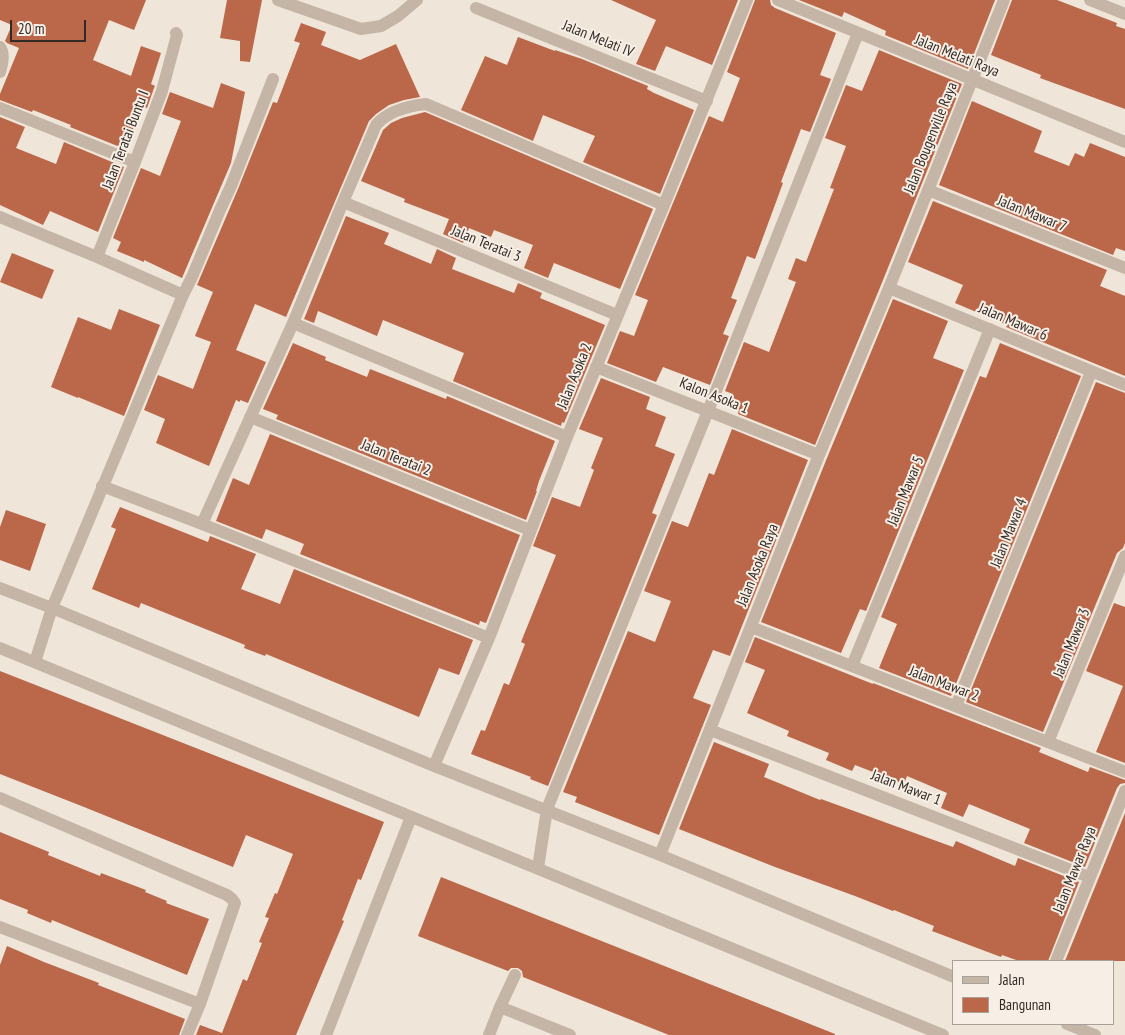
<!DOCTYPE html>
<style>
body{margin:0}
#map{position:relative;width:1125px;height:1035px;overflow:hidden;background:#efe5d9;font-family:"PT Sans Narrow",sans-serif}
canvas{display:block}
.legend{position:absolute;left:952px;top:960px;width:162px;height:65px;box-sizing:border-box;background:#f7efe5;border:1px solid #a8a099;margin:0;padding:6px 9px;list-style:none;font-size:15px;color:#322a26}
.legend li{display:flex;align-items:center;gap:10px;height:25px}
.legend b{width:25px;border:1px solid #a8a099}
.scale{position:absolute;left:10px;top:20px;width:76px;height:22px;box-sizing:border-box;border:2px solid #322a26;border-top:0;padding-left:6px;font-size:15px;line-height:18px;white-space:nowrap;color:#322a26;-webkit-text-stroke:4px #f7efe5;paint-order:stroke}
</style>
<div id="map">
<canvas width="1125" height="1035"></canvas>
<ul class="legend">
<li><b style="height:6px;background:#c5b5a6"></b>Jalan</li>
<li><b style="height:14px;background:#bb674a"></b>Bangunan</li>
</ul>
<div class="scale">20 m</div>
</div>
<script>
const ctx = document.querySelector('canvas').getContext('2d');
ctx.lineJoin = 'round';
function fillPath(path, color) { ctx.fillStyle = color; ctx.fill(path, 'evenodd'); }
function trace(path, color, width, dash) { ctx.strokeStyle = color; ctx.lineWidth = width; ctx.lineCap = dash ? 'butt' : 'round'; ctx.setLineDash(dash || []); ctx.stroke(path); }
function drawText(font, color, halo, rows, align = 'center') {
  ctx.font = font + ' "PT Sans Narrow",sans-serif'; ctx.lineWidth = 4; ctx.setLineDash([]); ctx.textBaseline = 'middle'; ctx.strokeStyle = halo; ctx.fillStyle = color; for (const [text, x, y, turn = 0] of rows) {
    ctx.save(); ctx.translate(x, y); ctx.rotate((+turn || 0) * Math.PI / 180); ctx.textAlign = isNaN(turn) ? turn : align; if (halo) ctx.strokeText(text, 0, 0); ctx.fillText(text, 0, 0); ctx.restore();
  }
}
const building = new Path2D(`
 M0 0H146L134 30 109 20 93 60 131 76 141 46 161 53 151 84 155 86 154 88 147 108 144 107 141 115 139 114 125 149 70 127 71 125 33 110 32 112 0 100V94L19 48 7 43 5 41 12 25 0 20Z
 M227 0H262L250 62 240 61V41L220 38Z
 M611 0H738L712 65 666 46 655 71 636 64 656 20Z
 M755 0H770L771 5 775 8 836 33 820 75 831 79 810 132 801 129 781 182 783 183 755 259 747 256 731 298 737 300 723 334 729 336 710 385 663 367 656 382 607 363 620 331 634 336 648 300 635 295 709 116 723 122 740 78 727 72Z
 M799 0H995L968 69 885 35 886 31 844 12 842 17Z
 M1012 0H1057L1117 23 1116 26 1125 29V109L1040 78 1041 75 991 55Z
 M301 23 326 32 321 45 360 60 396 44 420 97 404 100 389 105 376 114 369 121 286 317 255 304 236 350 266 362 248 403 240 400V402L236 400 209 466 156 443 165 419 144 410 158 375 193 389 211 342 195 336 213 292 197 285 238 189 273 102 277 103 300 43 294 41Z
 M518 37 555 51V50L582 59 648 86 647 89 654 93 694 110 660 194 583 162 595 136 543 115 533 141 461 110 485 56 507 65Z
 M879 50 962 84 881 285 815 445 738 414 739 409 728 405 733 394 725 391 744 342 769 352 796 282 788 279 796 258 806 262 834 189 830 188 846 146 825 138 846 85 862 91Z
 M221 83 245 92 231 163 182 278 144 260V262L117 251 121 242 113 238 141 168 160 176 181 121 162 114 170 92 213 108Z
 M972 101 1042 131 1034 152 1069 166 1075 153 1084 157 1090 143 1125 157V251L1116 248 1113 255 939 185Z
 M425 112 653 209 620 289 554 263 548 278 524 268 533 245 494 230 491 237 469 228 463 243 443 234 449 219 404 202 405 199 361 181 383 130 391 123 402 118Z
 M0 117 25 127 16 148 56 164 64 142 124 167 98 232 50 211 43 225 0 205Z
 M933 201 1107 270 1100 286 1125 296V376L1006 327 1007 325 955 303 963 285 908 262Z
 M346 216 389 233 384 244 431 264 437 249 456 258 452 269 514 293 518 283 542 293 540 298 605 325 564 423 562 422 561 426 453 381 464 353 383 320 377 336 318 311 314 323 304 319Z
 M12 253 54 270 42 299 0 282Z
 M893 299 948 321 933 358 964 370 866 611 860 609 841 653 761 622 827 458Z
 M119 309 160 325 124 416 78 397V398L51 387 78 317 111 330Z
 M293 343 326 357 325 360 367 377 370 369 446 399 447 396 555 441 539 481 536 491H537L526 520 276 419 278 415 263 409Z
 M1000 343 1081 376 951 696 879 668 897 624 881 617 980 376 986 378Z
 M601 378 650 397 646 409 666 417 655 446 675 454 652 513 657 515 548 786 530 779 531 777 471 754 481 730 485 731 504 683 509 685 525 644 521 642 556 555 533 546 552 497 580 507 594 470 591 468 603 438 579 429Z
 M1096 382 1125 393V543L1123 548 1117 553 1043 732 966 702Z
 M732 429 808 460 730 656 713 650 693 698 711 705 659 835 575 802 577 797 563 792 628 631 655 642 671 601 644 591 672 521 688 527 709 473 714 475Z
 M270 434 520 535 486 623 480 621 479 625 300 554 304 544 266 529 262 539 216 521 233 478 249 485Z
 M120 507 208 542 210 536 256 554 241 589 280 604 294 569 473 640 459 675 439 668 419 717 266 654 265 656 244 648 245 645 141 603 139 608 92 589 116 529 111 527Z
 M6 510 46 524 30 571 0 560V527Z
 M1114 603 1125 607V763L1096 752 1123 686 1086 671Z
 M755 637 873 684V683L1041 748 1039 752 1088 772 1090 767 1125 780V783L1120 784 1117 788 1085 867 1024 843 1030 829 969 804 963 817 941 808 947 793 907 776 904 784 855 765 852 771 826 760 829 753 787 736 789 731 747 713 765 670 745 662Z
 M0 671 384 822 361 880 358 879 342 920 344 921 296 1035H196L200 1025 222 1033 243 979 247 981 262 943 259 942 269 918 265 917 275 893 277 894 293 854 246 835 233 867 84 807 0 774Z
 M714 742 769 764 764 777 820 800 821 799 953 847 956 841 1015 866 1018 858 1079 882 1048 961H1019L1002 955 1001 957 932 931 934 926 894 910 893 911 855 896 775 867 679 829Z
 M1125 813V961H1065Z
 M0 832 49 852 48 855 100 876 101 873 146 890 145 892 167 901 166 903 209 919 187 975 52 920 51 923 27 913 28 910 0 899Z
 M441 877 835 1034V1035H669L523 977 522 971 518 968H511L508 971 418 936Z
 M7 946 44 962 99 983 98 985 185 1019 179 1035H0V965Z`);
const street = new Path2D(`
 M278 0 361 29 381 26 398 16 417 0
 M778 0 1125 142
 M1090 0 1125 14
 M476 8 707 101
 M0 47C5 54 2 65 0 72
 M0 108 135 162
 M928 190 1125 268
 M343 202 617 315
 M0 217 97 257 183 295
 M97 257 135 162 162 91 177 35 176 33
 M889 288 1125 385
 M293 323 567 437
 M596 367 819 455
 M250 417 530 530
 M102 486 202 524 489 638
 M202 524 293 323 343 202 376 125C388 111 408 106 426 104L664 205
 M0 588 52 608 434 766 660 855 954 977
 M751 627 1125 772
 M0 648 943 1035
 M35 662 52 608 183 295 192 277 220 210 231 186 273 79
 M852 666 990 329
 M956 706 1091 372
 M710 730 1089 877
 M1048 742 1125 556
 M434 766 489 638 567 437 664 205 747 0
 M0 798 227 895 232 899 235 903 200 1004 187 1035
 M660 855 819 455 889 288 1004 0
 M538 868 547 809 708 411 858 33
 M0 927 200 1004
 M1056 961 1125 791
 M500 1007 570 1035
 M1067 1024 1095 1035
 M326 1035 411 817
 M489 1035 500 1007 515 975`);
const streetNames = [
 ["Jalan Melati IV",598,39,22],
 ["Jalan Melati Raya",957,56,22],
 ["Jalan Bougenville Raya",931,138,-68],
 ["Jalan Teratai Buntu I",126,140,-69],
 ["Jalan Mawar 7",1032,214,22],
 ["Jalan Teratai 3",486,244,22],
 ["Jalan Mawar 6",1013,322,23],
 ["Jalan Asoka 2",575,376,-68],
 ["Kalon Asoka 1",714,396,22],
 ["Jalan Teratai 2",396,458,22],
 ["Jalan Mawar 5",906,491,-68],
 ["Jalan Mawar 4",1009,533,-68],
 ["Jalan Asoka Raya",758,565,-68],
 ["Jalan Mawar 3",1072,643,-68],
 ["Jalan Mawar 2",944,684,21],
 ["Jalan Mawar 1",906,788,21],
 ["Jalan Mawar Raya",1075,870,-68]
];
fillPath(building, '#bb674a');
trace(street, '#c5b5a6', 12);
drawText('15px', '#322a26', '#f7efe5', streetNames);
</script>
